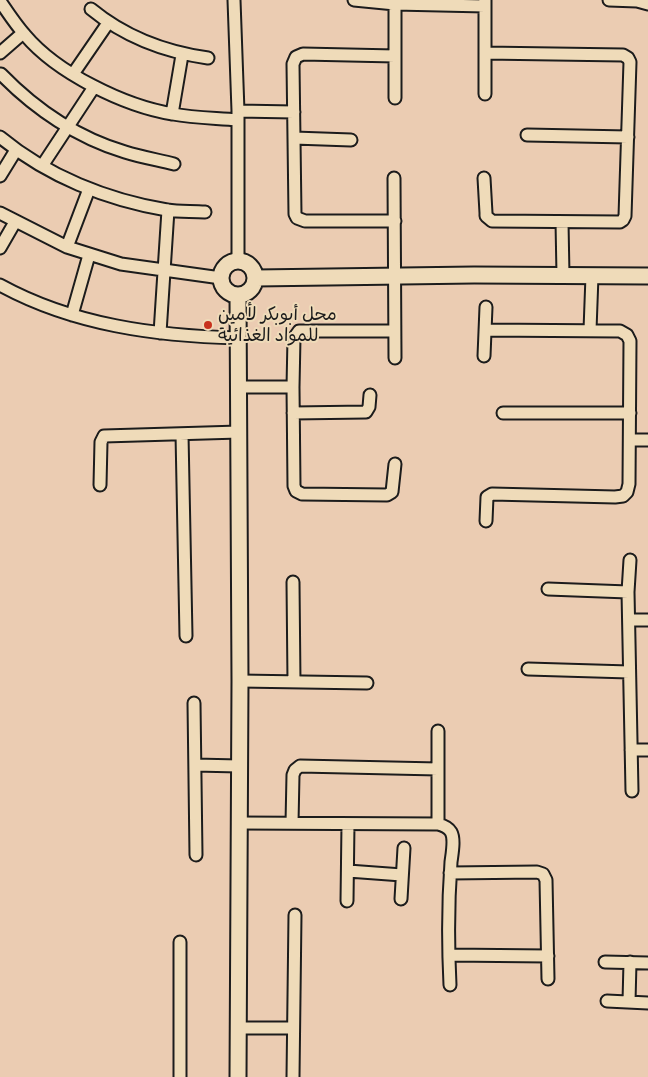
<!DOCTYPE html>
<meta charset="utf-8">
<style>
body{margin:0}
canvas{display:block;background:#ebccb2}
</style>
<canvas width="648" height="1077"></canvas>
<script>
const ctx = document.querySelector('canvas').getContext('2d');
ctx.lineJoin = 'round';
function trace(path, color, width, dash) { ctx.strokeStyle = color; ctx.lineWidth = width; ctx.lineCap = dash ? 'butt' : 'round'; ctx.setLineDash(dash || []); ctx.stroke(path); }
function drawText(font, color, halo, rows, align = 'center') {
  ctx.font = font + ' Itim,"Playpen Sans Arabic",sans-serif'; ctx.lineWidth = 4; ctx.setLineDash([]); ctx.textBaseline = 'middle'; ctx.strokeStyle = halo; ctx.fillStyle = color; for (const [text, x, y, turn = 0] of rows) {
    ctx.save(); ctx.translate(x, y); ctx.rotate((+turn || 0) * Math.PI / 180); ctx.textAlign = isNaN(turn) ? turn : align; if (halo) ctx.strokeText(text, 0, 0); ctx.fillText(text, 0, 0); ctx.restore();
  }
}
const street = new Path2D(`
 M234 0 238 111V261
 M354 0 395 4
 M485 0V94
 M609 0 637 1 648 4
 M0 1C8 13 16 25 25 35 57 73 124 106 173 114 194 118 216 118 238 120
 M91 9C125 37 165 52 208 58
 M0 53 23 33
 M395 56 303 54 296 57 293 64 295 214 297 218 305 221H395
 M1 74C35 109 78 138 125 152 141 157 158 160 174 164
 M73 74 108 23
 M395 98V4L485 6
 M238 111 294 112
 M172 114 182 55
 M527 135 628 137
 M0 137C47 176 107 200 167 210 179 212 192 211 205 212
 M294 138 351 140
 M42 166 94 87
 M0 176 16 150
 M394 178 395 358
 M484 178 486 213V216L492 221 620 222 623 220 625 216 630 62 628 58 623 55 485 53
 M0 213 67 247 121 264 221 278
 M562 222 563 275
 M67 247 89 189
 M0 248 15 222
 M0 285C73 325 156 336 238 338
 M72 315 89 255
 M485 330 620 331 627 335 630 341 629 484 627 492 623 496 615 497 492 494 487 497 486 521
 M590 330 592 276
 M394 331H299L294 338 293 387 294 486 296 491 302 494 387 495 392 492 395 464
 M160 333 168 210
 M484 356 486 307
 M239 387H293
 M293 413 366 412 369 407 370 395
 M503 413H630
 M182 434 186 636
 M630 440H648
 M100 485 101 442 104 436 239 432
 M630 560 628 592 632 791
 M293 582 294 682
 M548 589 628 592
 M629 620H648
 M528 669 629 672
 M240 681 367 683
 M194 703 196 855
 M438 731V824
 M631 750H648
 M195 765 239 766
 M238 823 438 824C442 825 448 827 451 832 455 839 452 854 451 862 448 903 448 945 450 985
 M292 823 293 775 295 770 300 766 438 769
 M348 871 402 875
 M450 873 537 872 543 874 546 880 548 979
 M401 899 404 848
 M347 901 348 824
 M449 955 548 956
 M605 962 648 963
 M607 1001 648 1003
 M629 1002 630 962
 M238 1028H293
 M180 1077V942
 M293 1077 295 915`);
const secondary = new Path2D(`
 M221 278a17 17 0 1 1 34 0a17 17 0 1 1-34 0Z
 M256 278 474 275 648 276
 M238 1077 240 681 238 295`);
const markers = [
 [208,325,5,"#c8321e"]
];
const poiNames = [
 ["محل أبوبكر لأمين",218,315],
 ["للمواد الغذائية",218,336]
];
trace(street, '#1c1c1c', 15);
trace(secondary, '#1c1c1c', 19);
trace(street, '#efdbb9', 11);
trace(secondary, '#efdbb9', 15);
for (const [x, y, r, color] of markers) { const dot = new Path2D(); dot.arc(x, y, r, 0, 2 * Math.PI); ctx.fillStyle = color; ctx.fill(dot); trace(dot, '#efdbb9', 2); }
drawText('18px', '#1c1c1c', '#efdbb9', poiNames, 'left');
</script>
